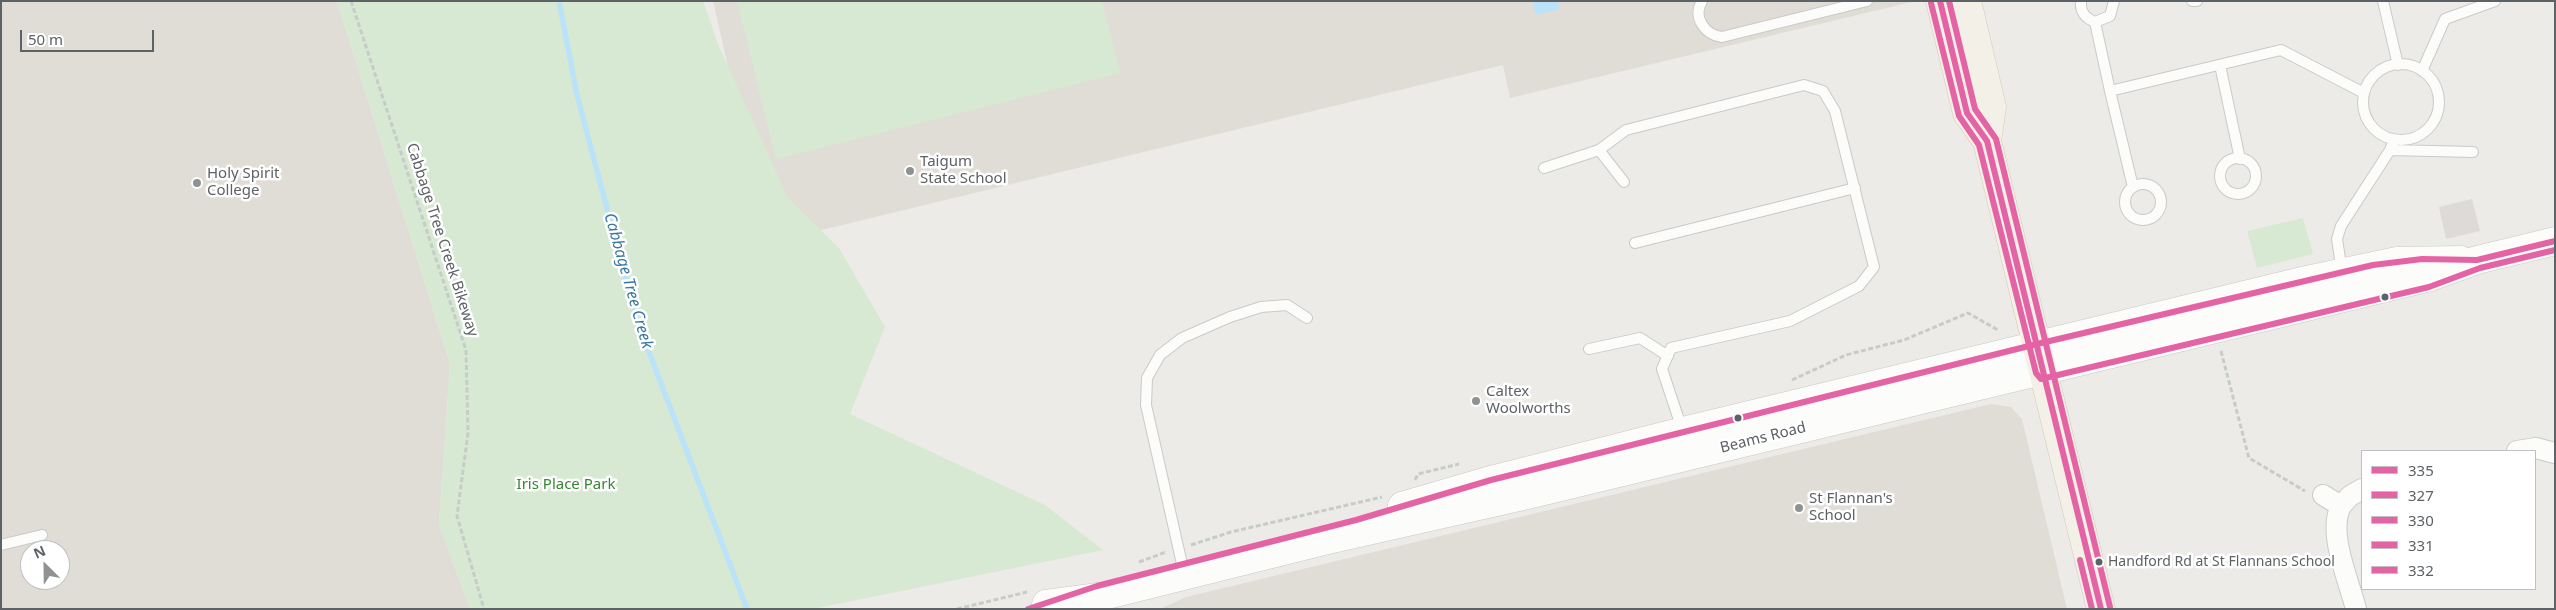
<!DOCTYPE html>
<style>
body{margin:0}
#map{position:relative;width:2556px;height:610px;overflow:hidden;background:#edebe7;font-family:"Noto Sans",sans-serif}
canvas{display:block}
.frame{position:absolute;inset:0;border:2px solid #5d6266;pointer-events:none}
.legend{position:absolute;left:2361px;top:450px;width:175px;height:140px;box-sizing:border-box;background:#fff;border:1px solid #bec0c2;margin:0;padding:6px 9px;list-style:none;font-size:15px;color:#5d6266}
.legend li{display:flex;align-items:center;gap:10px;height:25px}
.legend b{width:25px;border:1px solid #bec0c2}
.north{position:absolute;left:20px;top:540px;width:50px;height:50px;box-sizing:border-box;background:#fff;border:1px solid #bec0c2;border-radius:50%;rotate:337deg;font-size:14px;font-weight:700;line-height:20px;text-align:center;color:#5d6266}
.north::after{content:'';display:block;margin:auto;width:18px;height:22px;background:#8f9293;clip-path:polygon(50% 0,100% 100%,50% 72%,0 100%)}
.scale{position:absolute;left:20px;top:30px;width:134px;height:22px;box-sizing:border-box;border:2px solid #5d6266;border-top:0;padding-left:6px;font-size:15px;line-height:18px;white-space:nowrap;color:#5d6266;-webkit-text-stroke:4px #fff;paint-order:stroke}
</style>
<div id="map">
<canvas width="2556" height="610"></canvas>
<div class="frame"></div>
<ul class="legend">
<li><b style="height:6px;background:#e463a4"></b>335</li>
<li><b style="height:6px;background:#e463a4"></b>327</li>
<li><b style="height:6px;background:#e463a4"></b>330</li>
<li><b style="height:6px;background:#e463a4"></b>331</li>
<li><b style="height:6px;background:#e463a4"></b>332</li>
</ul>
<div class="north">N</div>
<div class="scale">50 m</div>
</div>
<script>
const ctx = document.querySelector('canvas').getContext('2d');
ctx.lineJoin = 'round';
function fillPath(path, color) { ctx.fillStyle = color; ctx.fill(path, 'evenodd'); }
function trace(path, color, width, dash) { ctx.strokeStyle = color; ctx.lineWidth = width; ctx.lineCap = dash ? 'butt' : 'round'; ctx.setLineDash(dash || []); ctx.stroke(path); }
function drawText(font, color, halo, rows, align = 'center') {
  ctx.font = font + ' "Noto Sans",sans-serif'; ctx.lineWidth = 5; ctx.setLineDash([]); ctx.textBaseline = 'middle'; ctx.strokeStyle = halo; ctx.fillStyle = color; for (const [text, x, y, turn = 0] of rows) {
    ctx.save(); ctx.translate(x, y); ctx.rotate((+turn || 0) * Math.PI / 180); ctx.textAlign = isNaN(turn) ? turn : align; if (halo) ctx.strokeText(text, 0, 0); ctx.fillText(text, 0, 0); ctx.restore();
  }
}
const industrial = new Path2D(`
 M2472 199 2480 231 2446 239 2439 207Z`);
const education = new Path2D(`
 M1 1H337L450 364 439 524 470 609H1ZM30 550H60V580H30Z
 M713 1H1916L1510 98 1503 65 768 243Z
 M1991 404 2011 407 2022 419 2067 609H1160L1186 597Z`);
const green = new Path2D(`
 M337 1H703L718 44 788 198 839 248 885 327 850 414 1045 505 1103 550 813 609H470L439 524 450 364Z
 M737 1H1102L1120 73 776 159Z
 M2303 218 2313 254 2257 268 2247 231Z`);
const water = new Path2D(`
 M1532 1H1558L1560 9 1536 15Z`);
const stream = new Path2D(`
 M559 1 577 95 636 318 747 609`);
const path = new Path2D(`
 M351 1 466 350 468 433 457 516 484 609
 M2221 351 2249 458 2305 491
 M1792 380 1846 355 1904 340 1968 313 1998 330
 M1415 480 1418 474 1459 464
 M1191 545 1231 532 1382 497
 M1139 562 1166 552
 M957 609 1027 592`);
const lane = new Path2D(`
 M1702 1C1692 17 1705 35 1722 37L1867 1
 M2081 1C2080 12 2085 18 2095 22L2110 16 2114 1
 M2192 1H2197
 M2383 1 2398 65
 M2095 22 2110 91
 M2363 102a38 38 0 1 1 76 0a38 38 0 1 1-76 0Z
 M2220 65 2240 159
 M2422 71 2445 19 2495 1
 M1599 150 1624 182
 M2390 150 2473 152
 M2220 176a18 18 0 1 1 36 0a18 18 0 1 1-36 0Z
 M1544 168 1599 150 1626 130 1804 85 1823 91 1835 111 1874 267 1859 286 1790 321 1671 348 1662 369 1682 429
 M2125 202a18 18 0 1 1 36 0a18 18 0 1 1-36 0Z
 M2133 187 2110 91 2281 50 2364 93
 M1635 243 1855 188
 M2342 272 2337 239 2341 226 2390 150 2394 140
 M1589 349 1640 338 1668 356
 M1 545 42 535
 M1182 564 1146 405 1147 378 1160 355 1182 338 1230 317 1261 307 1287 305 1307 318`);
const street = new Path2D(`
 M2517 451 2536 448 2555 453
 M2323 495 2341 506 2350 496 2362 489
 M2341 506C2327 532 2349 581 2356 609`);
const secondary = new Path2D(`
 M1402 506 1491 480 1683 431 2302 281 2397 261 2461 260
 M1046 604 1099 597 1328 540 1527 495 2427 278 2477 260 2555 241`);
const primary = new Path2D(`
 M1940 1 1967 113 1987 141 2101 609
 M1967 1 1992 107 1987 141`);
const bus1 = new Path2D(`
 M1028 609 1097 586 1356 520 1491 480 2037 344 2373 265 2422 259 2477 260 2555 241`);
const bus2 = new Path2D(`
 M1931 3 1959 116 1979 145 2036 373 2041 379 2429 287 2480 268 2555 250`);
const bus3 = new Path2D(`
 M1940 1 1967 113 1987 141 2101 609`);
const bus4 = new Path2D(`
 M1949 1 1975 109 1996 139 2110 607`);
const bus5 = new Path2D(`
 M2080 560 2092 609`);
const markers = [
 [910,171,5,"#8f9293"],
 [197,183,5,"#8f9293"],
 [2385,297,4.5,"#5d6266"],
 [1476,401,5,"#8f9293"],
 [1738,418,4.5,"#5d6266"],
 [1799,508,5,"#8f9293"],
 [2099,562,4.5,"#5d6266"]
];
const busNames = [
 ["Handford Rd at St Flannans School",2108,562]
];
const poiNames = [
 ["Taigum",920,162],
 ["State School",920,179],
 ["Holy Spirit",207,174],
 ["College",207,191],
 ["Caltex",1486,392],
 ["Woolworths",1486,409],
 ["St Flannan's",1809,499],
 ["School",1809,516]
];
const streetNames = [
 ["Cabbage Tree Creek Bikeway",442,240,72],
 ["Beams Road",1763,438,-14]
];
const parkNames = [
 ["Iris Place Park",566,485]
];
const waterNames = [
 ["Cabbage Tree Creek",628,281,74]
];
fillPath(industrial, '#dddad7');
fillPath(education, '#e0ddd7');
fillPath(green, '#d7e9d2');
fillPath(water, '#bbe3f8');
trace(stream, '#bbe3f8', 5.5);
trace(lane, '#c9cac9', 12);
trace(street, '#c9cac9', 22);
trace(secondary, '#c8c8c8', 29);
trace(primary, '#d5c9b5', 29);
trace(path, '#c6ccc9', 3, [5, 2.5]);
trace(lane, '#fcfcfb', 10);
trace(street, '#fcfcfb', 20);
trace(secondary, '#fcfcfb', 28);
trace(primary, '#f3f0e8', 28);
trace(bus1, '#e463a4', 6);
trace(bus2, '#e463a4', 6);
trace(bus3, '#e463a4', 6);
trace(bus4, '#e463a4', 6);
trace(bus5, '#e463a4', 6);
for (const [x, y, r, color] of markers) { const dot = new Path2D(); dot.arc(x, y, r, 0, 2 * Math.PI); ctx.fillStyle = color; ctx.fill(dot); trace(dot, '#fff', 2); }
drawText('14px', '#5d6266', '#fff', busNames, 'left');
drawText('15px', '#5d6266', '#fff', poiNames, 'left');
drawText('15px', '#5d6266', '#fff', streetNames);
drawText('15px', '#388634', '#fff', parkNames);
drawText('italic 16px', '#3b77a1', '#fff', waterNames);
</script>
